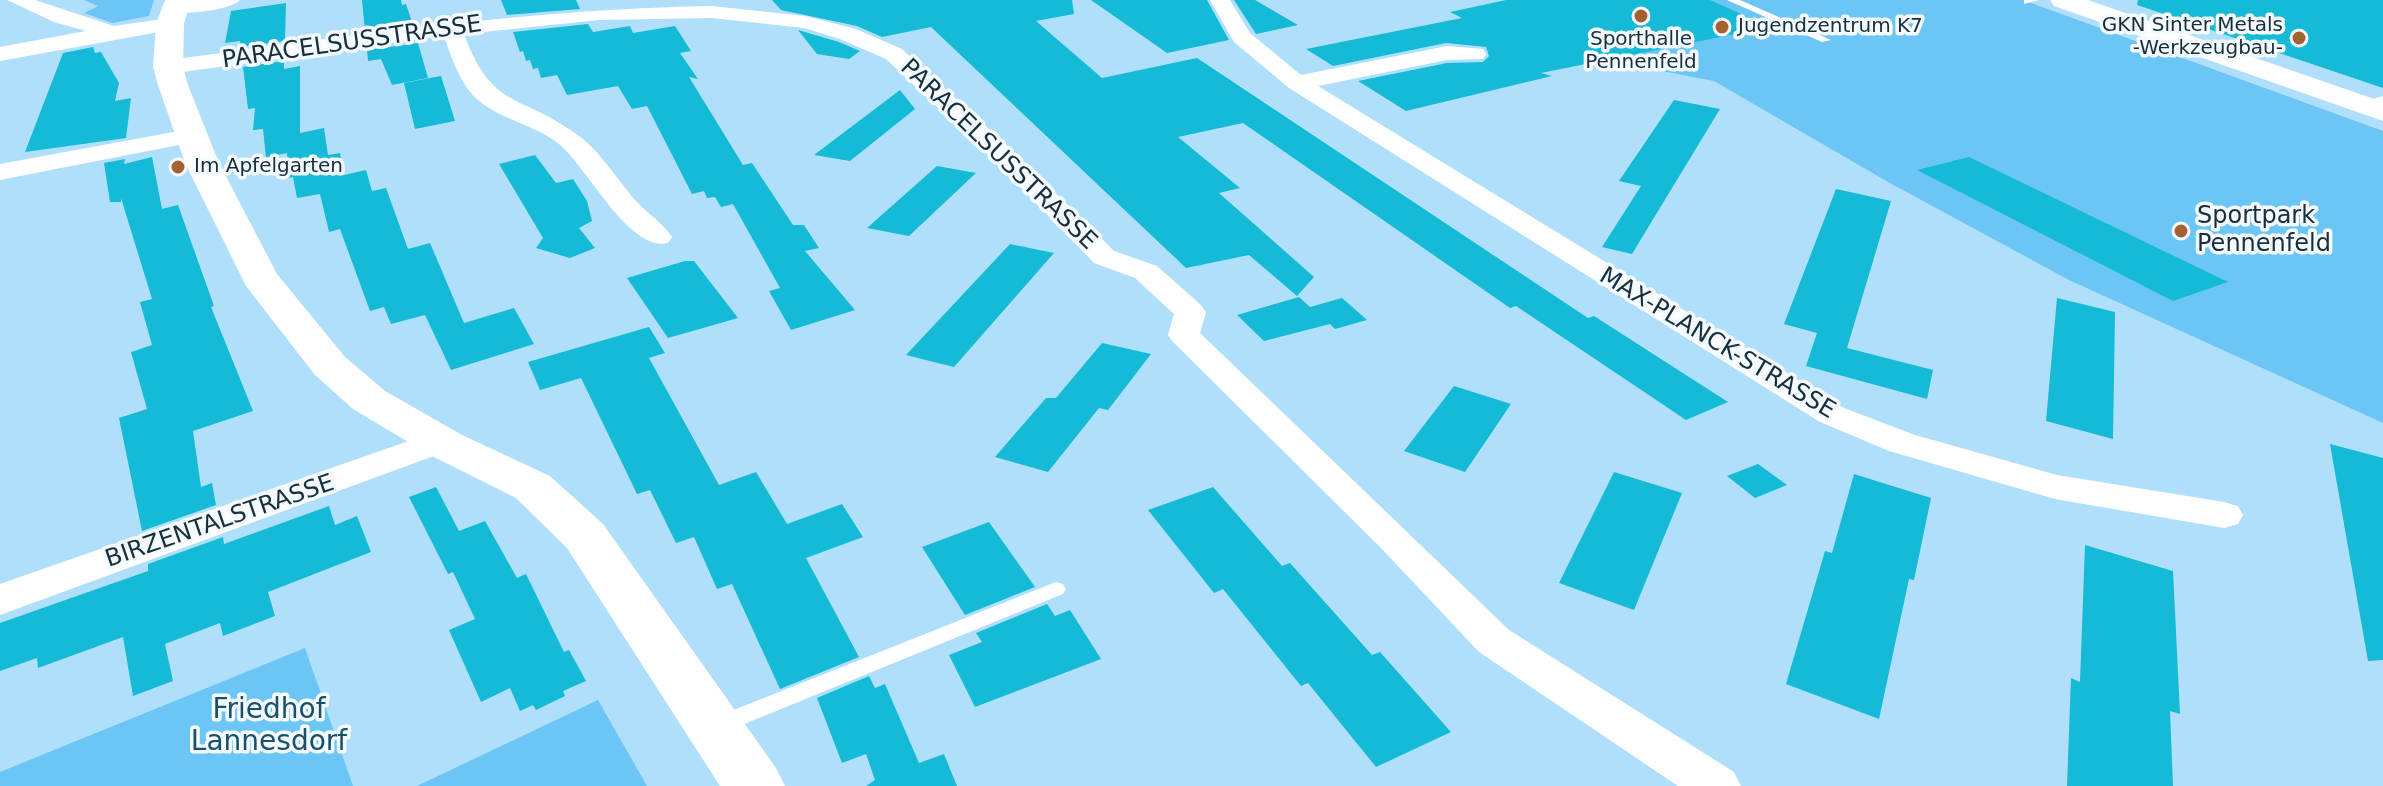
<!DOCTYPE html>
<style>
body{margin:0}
canvas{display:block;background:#afdffb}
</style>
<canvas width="2383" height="786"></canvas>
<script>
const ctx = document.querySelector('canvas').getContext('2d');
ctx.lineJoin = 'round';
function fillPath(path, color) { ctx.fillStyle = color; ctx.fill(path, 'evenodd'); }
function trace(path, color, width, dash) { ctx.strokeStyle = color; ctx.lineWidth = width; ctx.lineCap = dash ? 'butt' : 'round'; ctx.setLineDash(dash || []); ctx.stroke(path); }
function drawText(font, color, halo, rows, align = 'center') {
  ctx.font = font + ' "DejaVu Sans",sans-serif'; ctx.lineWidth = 7; ctx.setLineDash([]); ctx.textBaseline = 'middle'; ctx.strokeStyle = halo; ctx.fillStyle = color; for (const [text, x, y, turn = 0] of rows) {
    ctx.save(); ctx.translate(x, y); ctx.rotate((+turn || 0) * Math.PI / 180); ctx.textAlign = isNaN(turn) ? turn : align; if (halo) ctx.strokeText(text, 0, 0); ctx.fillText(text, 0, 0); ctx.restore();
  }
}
const green = new Path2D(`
 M84 0H154L149 16 112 23 84 13 98 6Z
 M1518 0H2023L2383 131V423L2069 280 1888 182 1714 81 1646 68Z
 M305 648 353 786H0V772Z
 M598 700 647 786H417Z`);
const building = new Path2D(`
 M362 0H401L402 5 406 4 413 25 365 31Z
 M501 0H576L580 9 507 15Z
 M772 0H1072L1074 14 1036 21 1102 78 1197 58 1588 318 1594 316 1728 402 1686 420 1516 306 1510 308 1243 123 1178 137 1240 188 1219 193 1314 277 1297 296 1249 255 1186 268 931 27 882 37 857 26 781 10Z
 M1091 0H1207L1229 40 1167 53Z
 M1234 0H1255L1298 25 1256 34Z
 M1506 0H1710L1770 27 1541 73 1552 76 1406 111 1358 81 1447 63 1483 62 1489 56 1486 47 1446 43 1333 66 1306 49 1462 18 1450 12Z
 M2138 0H2383V88L2137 5Z
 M286 3 285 41 241 47 240 41 225 43 231 11Z
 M588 24 593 32 630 26 633 33 675 26 691 51 680 53 698 79 689 77 743 165 752 163 793 225H804L819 248 805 251 855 310 791 330 769 291 780 288 733 204 721 207 715 197 707 198 704 191 692 194 647 106 632 109 618 86 567 95 557 75 541 78 538 68 533 69 530 60 526 61 523 51 520 52 513 32Z
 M798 30 839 42 860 51 849 59 817 54Z
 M418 43 428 78 392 85 381 59 368 61 367 50Z
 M93 47 95 53 101 52 119 83 115 101 131 98 126 138 25 152 63 53Z
 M284 61V69L300 66V133L324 128 328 155 340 153 344 175 366 170 372 191 386 188 408 249 430 243 464 323 514 308 534 344 451 370 425 315 391 324 384 307 370 311 340 229 329 232 320 194 297 198 293 177 289 178 287 153 266 157 263 129 253 130 255 108 248 109 243 67Z
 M441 76 455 121 415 129 404 83Z
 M900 90 915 109 850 161 814 155Z
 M1674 100 1720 109 1632 254 1602 247 1641 186 1619 181Z
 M535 155 556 183 573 179 587 201 592 221 579 228 595 248 570 258 536 248 543 238 499 164Z
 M152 157 162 209 178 205 214 306 211 307 253 411 193 431 201 487 212 483 216 505 142 531 119 418 147 409 131 352 152 345 140 302 152 299 121 198V202H110L104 163 125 159 124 164Z
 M1969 157 2228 282 2173 301 1917 170Z
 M937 166 976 173 909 236 867 228Z
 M1836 189 1891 201 1847 348 1933 370 1927 399 1806 366 1817 333 1784 324Z
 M1010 244 1054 253 954 367 906 355Z
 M685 261H694L738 318 668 338 627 278Z
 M1299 297 1310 307 1342 298 1367 320 1335 329 1330 324 1264 341 1237 315Z
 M2057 298 2115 312 2113 439 2046 421Z
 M649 327 665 353 649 358 719 485 756 472 787 524 842 504 863 537 806 558 859 657 780 689 732 584 717 589 694 537 676 543 650 490 637 494 581 378 540 390 528 362Z
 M1102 343 1151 354 1108 410 1099 408 1048 472 995 457 1046 398H1056Z
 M1454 386 1511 404 1465 472 1404 451Z
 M2330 444 2383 458V660L2368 661Z
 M1758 464 1787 485 1755 498 1727 476Z
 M1614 472 1682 493 1634 610 1559 583Z
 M1854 474 1931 498 1914 580 1909 579 1879 719 1786 684 1825 551 1832 553Z
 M436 487 459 531 485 521 517 578 526 574 564 652 569 650 586 681 563 691 565 696 536 710 533 705 520 711 510 688 481 702 449 630 475 619 453 572 448 574 409 497Z
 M1213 487 1282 566 1290 563 1372 655 1380 652 1451 732 1376 767 1308 683 1301 686 1223 589 1214 593 1148 510Z
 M329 506 335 525 357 516 371 552 268 592 275 616 223 636 220 623 165 644 173 681 133 696 123 637 38 668 37 658 0 671V623L148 571V564L223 537 224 544Z
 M989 522 1035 587 965 615 922 547Z
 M2085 545 2173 571 2180 714 2170 711 2173 786H2067L2071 678 2080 682Z
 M1047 604 1055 616 1070 610 1101 659 975 707 949 655 982 642 976 633Z
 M869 676 875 688 885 684 919 763 944 754 957 786H866L875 780 866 754 842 763 817 698Z`);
const lane = new Path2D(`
 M1727 0H1740L1831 40 1822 42Z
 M2024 0H2039L2024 4Z
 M2383 96V102L2362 107 2356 104Z
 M1056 582 1063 584 1066 589 1063 594 727 731 719 733 711 731 708 725 711 719Z`);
const street = new Path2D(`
 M7 0H35L114 26 170 18 181 24 170 30 0 61V47L86 31 54 22Z
 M189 0H240C231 10 175 18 166 8L169 4Z
 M1210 0H1230L1250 33 1301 75 1447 46 1483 49 1486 54 1483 59 1447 60 1318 86 1844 408 1915 435 2057 475 2224 502 2238 506 2243 515 2238 524 2224 528 2055 499 1889 451 1820 422 1289 88 1234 42Z
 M712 6 805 16 856 29 902 49 1015 153 1114 251 1157 266 1201 305 1206 312 1200 333 1509 630 1734 772 1741 786H1678L1479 652 1381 548 1173 342 1168 335 1174 314 1135 278 1094 263 997 163 886 59 840 39 804 28 712 18 599 20 464 34C492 110 519 93 575 133 599 149 618 181 637 202 648 214 663 223 672 237L668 243C630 253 587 167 559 144 536 125 501 120 478 100 461 86 451 57 444 36L168 74 157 67 168 60C349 36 529 9 712 6Z
 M190 129 199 131 202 136 199 141 0 180V164Z
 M440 430 453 433 458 441 453 449 0 615V584Z`);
const secondary = new Path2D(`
 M165 0H191L184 24 183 67 188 85 219 163 277 274 345 357 385 391 462 435 550 476 603 524 776 768 785 786H720L567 548 516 498 430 455 353 409 315 375 246 286 185 163 158 85 153 67 156 24Z
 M2050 0H2088L2383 102V121L2054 6Z`);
const markers = [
 [1641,16,8,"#a56131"],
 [1722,27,8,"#a56131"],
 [2299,38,8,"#a56131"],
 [178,167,8,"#a56131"],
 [2181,231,8,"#a56131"]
];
const farPoinames = [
 ["GKN Sinter Metals",2283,26,"right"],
 ["-Werkzeugbau-",2283,49,"right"],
 ["Jugendzentrum K7",1738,27],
 ["Sporthalle",1641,40,"center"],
 ["Pennenfeld",1641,63,"center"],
 ["Im Apfelgarten",194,167]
];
const streetNames = [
 ["PARACELSUSSTRASSE",352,43,-8],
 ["PARACELSUSSTRASSE",998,155,44],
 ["MAX-PLANCK-STRASSE",1717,344,31],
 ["BIRZENTALSTRASSE",220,522,-19]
];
const poiNames = [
 ["Sportpark",2197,217],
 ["Pennenfeld",2197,245]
];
const nearParknames = [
 ["Friedhof",269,711],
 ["Lannesdorf",269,743]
];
fillPath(green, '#6bc6f5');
fillPath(building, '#14bad6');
fillPath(lane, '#fff');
fillPath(street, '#fff');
fillPath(secondary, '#fff');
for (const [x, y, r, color] of markers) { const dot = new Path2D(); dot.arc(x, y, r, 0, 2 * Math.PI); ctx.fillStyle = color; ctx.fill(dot); trace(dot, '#f4fafd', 3); }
drawText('20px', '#172f3d', '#f4fafd', farPoinames, 'left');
drawText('24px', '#172f3d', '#f4fafd', streetNames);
drawText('24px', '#172f3d', '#f4fafd', poiNames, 'left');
drawText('28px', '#16516d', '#f4fafd', nearParknames);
</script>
